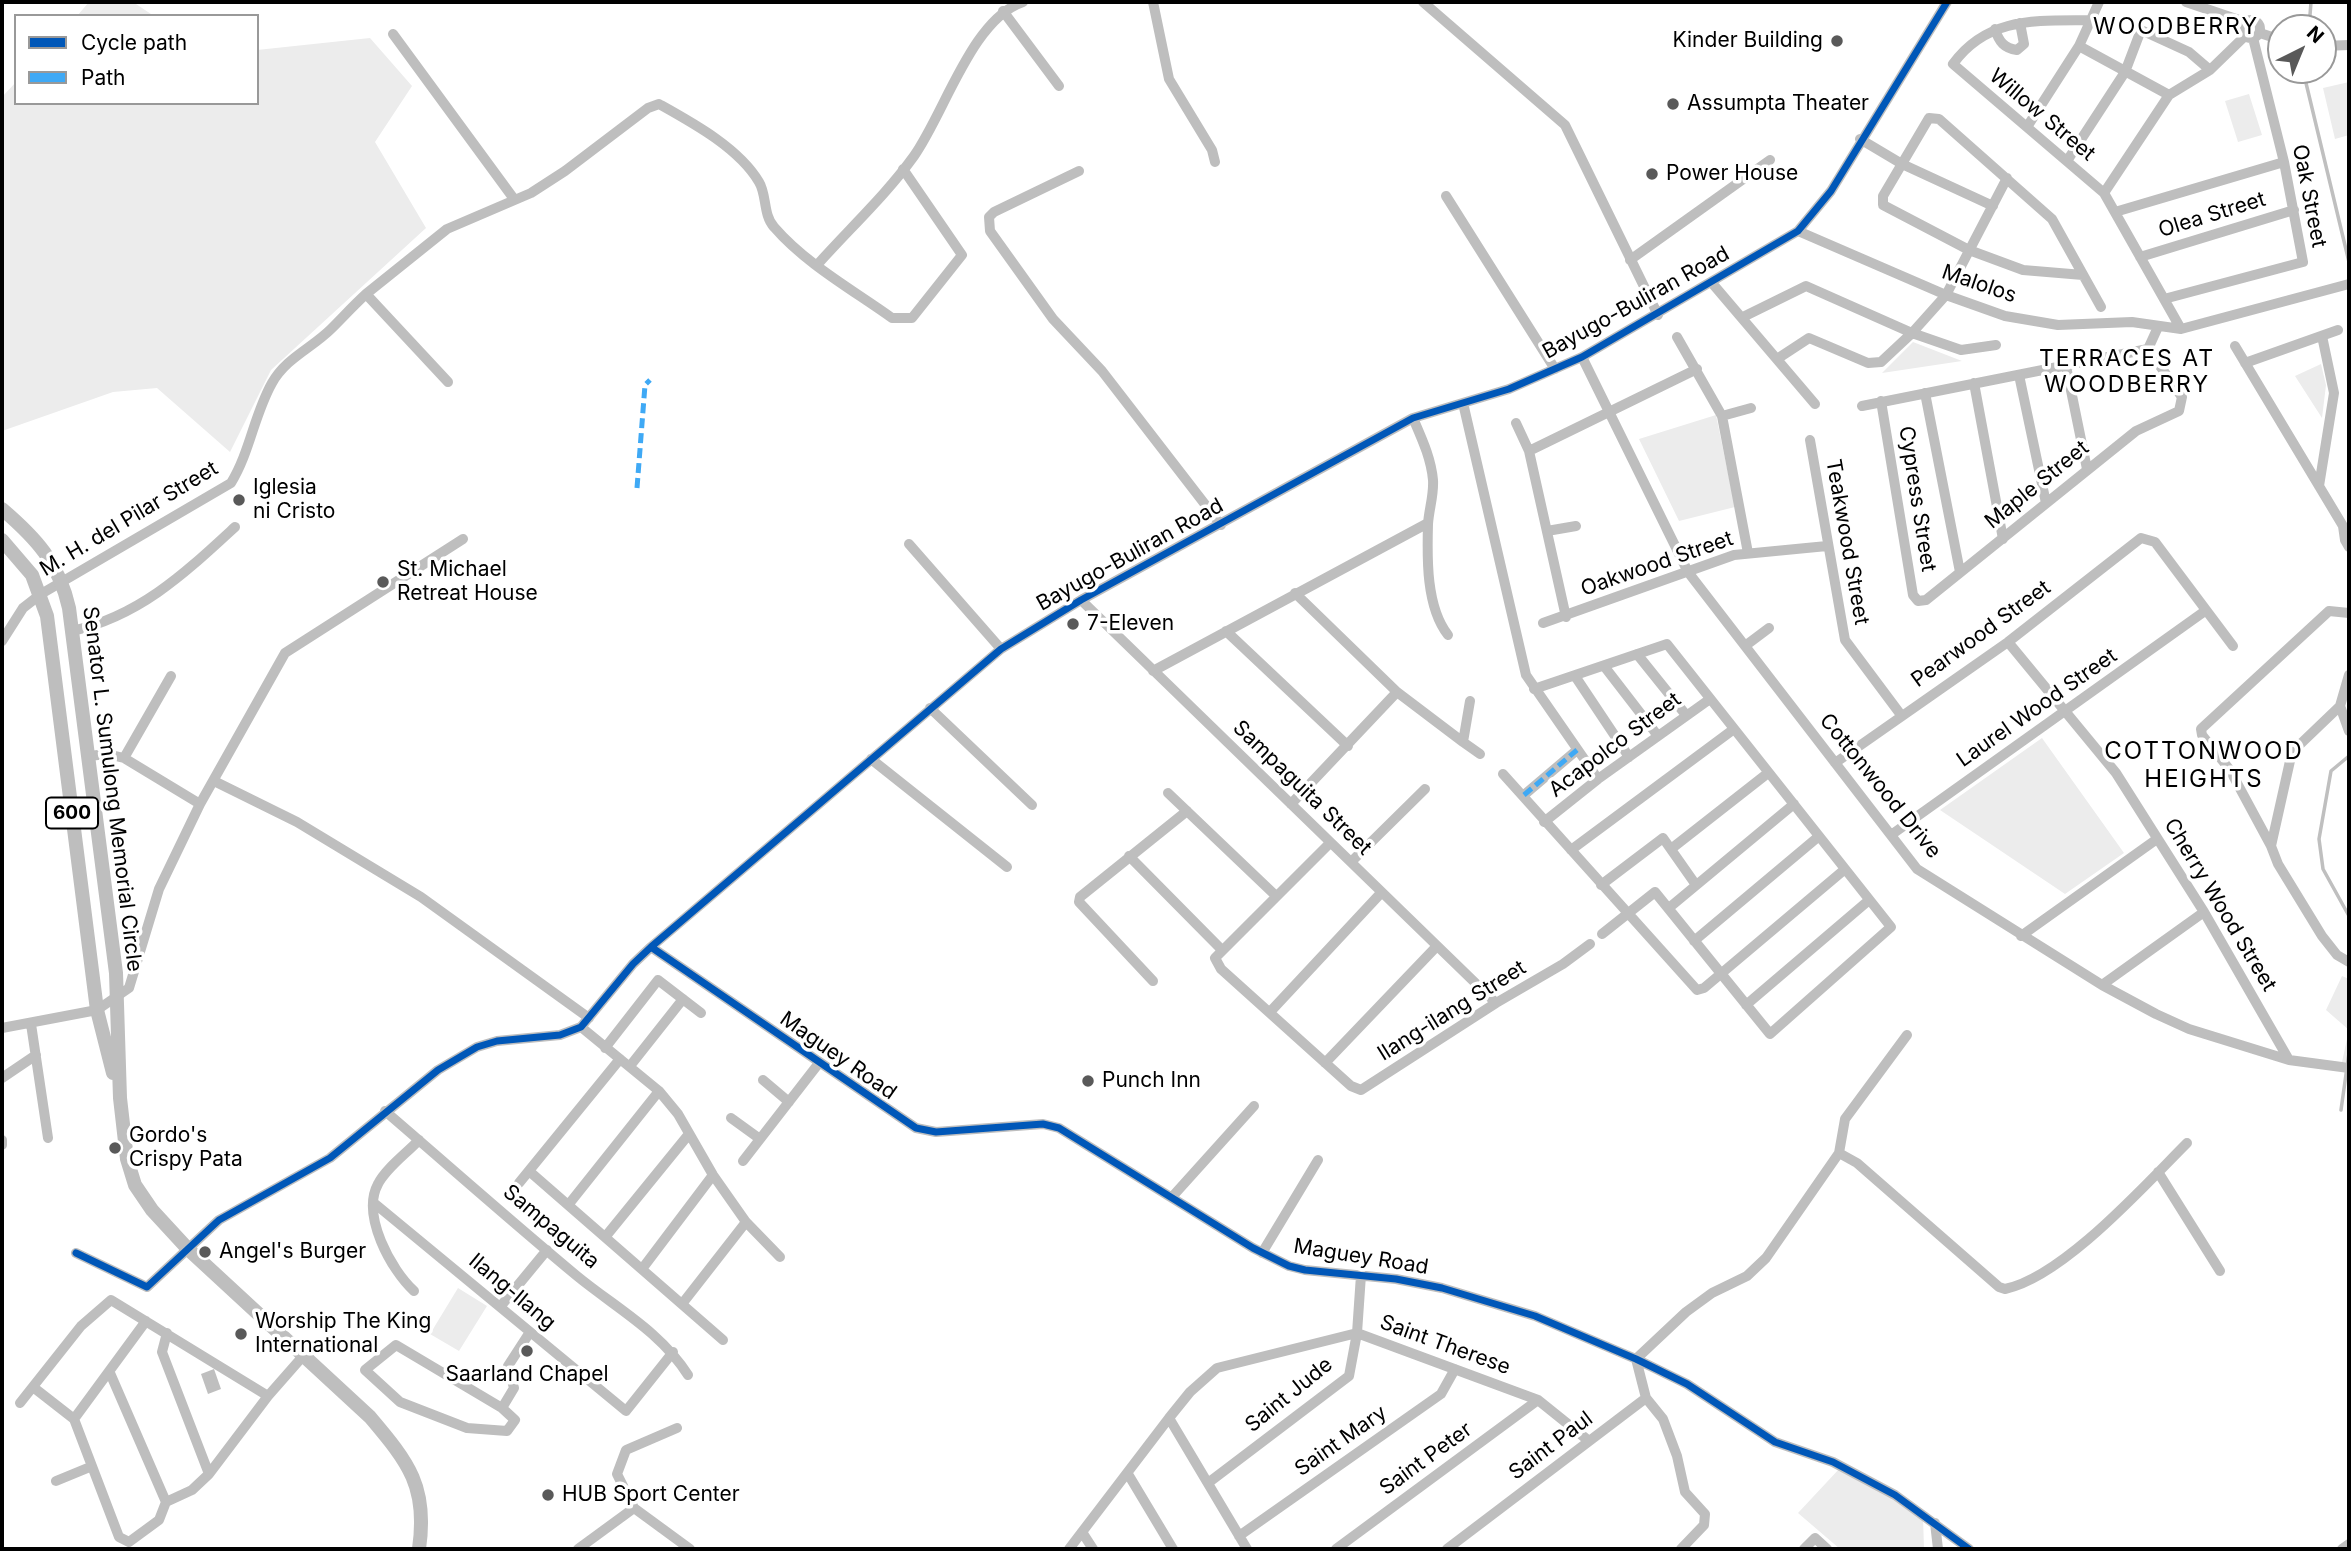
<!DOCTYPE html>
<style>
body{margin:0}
#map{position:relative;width:2351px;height:1551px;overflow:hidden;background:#fff;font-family:Inter,sans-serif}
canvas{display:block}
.frame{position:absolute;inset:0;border:4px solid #000;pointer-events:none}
.legend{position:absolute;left:14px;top:14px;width:245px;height:91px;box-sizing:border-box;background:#fff;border:2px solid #999;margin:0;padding:9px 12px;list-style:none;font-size:21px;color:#000}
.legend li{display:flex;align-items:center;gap:14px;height:35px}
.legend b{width:35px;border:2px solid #999}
.north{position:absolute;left:2267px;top:14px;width:70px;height:70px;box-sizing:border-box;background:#fff;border:2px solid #999;border-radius:50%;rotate:43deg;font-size:19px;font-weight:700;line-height:28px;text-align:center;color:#000}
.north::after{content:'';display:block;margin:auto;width:24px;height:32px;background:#595959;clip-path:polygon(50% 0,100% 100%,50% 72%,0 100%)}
</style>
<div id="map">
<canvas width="2351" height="1551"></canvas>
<div class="frame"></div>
<ul class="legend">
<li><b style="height:9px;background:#0057b8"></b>Cycle path</li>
<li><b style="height:9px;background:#3fa9f5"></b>Path</li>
</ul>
<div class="north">N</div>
</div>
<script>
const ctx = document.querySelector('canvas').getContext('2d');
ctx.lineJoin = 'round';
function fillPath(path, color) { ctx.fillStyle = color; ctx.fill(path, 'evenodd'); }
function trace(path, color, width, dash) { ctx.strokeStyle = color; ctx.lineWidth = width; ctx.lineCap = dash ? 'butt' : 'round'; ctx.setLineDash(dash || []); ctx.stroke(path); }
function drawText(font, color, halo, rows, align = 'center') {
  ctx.font = font + ' Inter,sans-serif'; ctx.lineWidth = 7; ctx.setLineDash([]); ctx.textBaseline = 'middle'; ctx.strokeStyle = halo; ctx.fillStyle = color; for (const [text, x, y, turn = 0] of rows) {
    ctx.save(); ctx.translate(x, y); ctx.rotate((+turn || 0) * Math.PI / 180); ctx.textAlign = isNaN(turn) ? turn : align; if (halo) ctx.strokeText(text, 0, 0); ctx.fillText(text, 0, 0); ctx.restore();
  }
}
const green = new Path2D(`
 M89 2H133L154 16H77Z
 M370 38 412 86 375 142 426 228 271 370 230 452 157 388 113 392 2 431V97L16 82V103H257V50Z
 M2349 82V135L2335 139 2323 88Z
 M2249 94 2262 135 2238 142 2225 101Z
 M1913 342 1962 361 1882 373Z
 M2321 364 2326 385 2322 418 2295 376Z
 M1716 415 1735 507 1679 521 1639 439Z
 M2042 738 2124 853 2065 894 1940 810Z
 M2342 976 2349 979V1062H2342L2349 1030 2326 1010Z
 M458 1288 487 1306 459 1351 430 1334Z
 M1840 1468 1923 1517 1924 1549H1840L1798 1513Z`);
const water = new Path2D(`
 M214 1369 221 1389 208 1394 201 1374Z`);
const stream = new Path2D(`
 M2309 28 2311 2
 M2306 70V83L2349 262
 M2349 756 2331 771 2319 839 2323 869 2349 916
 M2341 1110 2349 1053`);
const minor = new Path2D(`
 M1153 2 1169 79 1212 150 1215 162
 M1423 2 1565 125 1658 315
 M2186 2 2245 22
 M1003 11 1059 86
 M2242 29a9 9 0 1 1 18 0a9 9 0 1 1-18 0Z
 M2092 20C2037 21 1988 16 1953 64L2104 193 2181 329
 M1995 29C1999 42 2004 48 2017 50L2024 44 2020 23
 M2260 33 2281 40
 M393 34 514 199
 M2079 46 2169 95
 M2323 46 2349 45
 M2027 127 2079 46 2099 2
 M1860 139 1902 164 1993 206
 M2067 161 2125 72 2141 30 2189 52 2210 70
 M1079 171 994 212 989 217 990 231 1053 319 1102 371 1221 525
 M2104 193 2169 95 2210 70 2245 36
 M1446 196 1555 369
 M2115 212 2284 162
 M1798 231 1946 295 2005 316 2058 325 2132 322 2181 329 2349 284
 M2140 257 2294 210
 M1630 260 1770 160
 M817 265C849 229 886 195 914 156 945 112 972 19 1023 2
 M2083 275 2023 270 1969 250 1883 205V196L1929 118 1939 119 2052 219 2101 307
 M1712 283 1815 404
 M2164 299 2303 262 2284 162 2253 38
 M1743 317 1806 286 1912 333 1961 350 1996 345
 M1677 337 1722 416 1748 553
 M2235 346 2343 526 2345 540 2349 547
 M1582 357 1688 572 1917 869 2102 985 2156 1014 2189 1029 2289 1060 2349 1068
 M1777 359 1809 338 1868 363 1881 362 1912 333 1946 295 2007 178
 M2245 363 2338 330
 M2066 366 2087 469
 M2019 375 2046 503
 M448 382 366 294 447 229 531 193 565 171 648 108 659 104C693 123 739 148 759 182 767 195 763 215 774 227 806 264 853 290 892 318H912L962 255 903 169
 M1974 383 2003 539
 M1925 393 1960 572
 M1881 401 1913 595 1918 601 1926 600 2136 431 2179 411 2182 397 2148 349 2158 327
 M1463 403 1526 675 1598 779
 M1862 406 2148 349
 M1722 416 1751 408
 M1413 418C1422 439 1431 458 1433 480 1434 495 1429 509 1428 524 1427 558 1426 607 1448 635
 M1516 423 1529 451 1566 617
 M1810 440 1845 640 1901 715
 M1529 451 1697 369
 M2319 486 2334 393 2322 336
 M1547 531 1576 526
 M909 544 1001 649
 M1295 593 1397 692 1463 742 1470 701
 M1081 600 1496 1003
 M1543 623 1734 555 1827 546
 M72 631C140 616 185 573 235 527
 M1226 631 1348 746
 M2 641 23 608 41 594 231 483C250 452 254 415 272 383 286 358 312 348 331 329 343 317 354 305 366 294
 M2008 642 2116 773 2204 912 2289 1060
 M1745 646 1769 628
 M1637 654 1686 715
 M1604 666 1658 736
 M1153 671 1428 523
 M2349 675 2340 706 2292 752 2271 846 2278 864 2322 936 2337 955 2349 962
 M1575 676 1629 757
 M1534 689 1667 644 1891 927 1770 1034 1655 892 1602 934
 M2340 706 2349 731
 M930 708 1032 805
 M1463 742 1480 754
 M89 756 107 754 124 758 200 804
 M124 758 171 676
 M871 759 1007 867
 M1835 763 2008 642 2141 538 2155 542 2233 646
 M1503 774 1697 990 1704 988 1844 870
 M214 781 297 822 421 897 589 1018
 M1168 793 1275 895
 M1524 795 1577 750
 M1291 804 1397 692
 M1544 822 1598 779 1710 699
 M1891 835 2205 611
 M1330 843 1215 958 1221 969 1351 1086 1361 1090 1496 1003 1563 964 1590 944
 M2271 846 2230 770 2202 735 2201 729 2329 611 2349 613
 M1671 849 1768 773
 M1571 850 1734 729
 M1129 856 1221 949
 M1351 862 1425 789
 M1601 885 1663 838 1696 885
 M1670 907 1794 804
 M2021 936 2157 839
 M1694 941 1818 837
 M651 947 916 1128 936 1132 1043 1124 1059 1128 1253 1248 1289 1266 1305 1270 1396 1279 1442 1288 1535 1316 1636 1359 1687 1384 1775 1442 1833 1462 1895 1495 1969 1549
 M1153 981 1079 902 1080 897 1187 811
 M2102 985 2204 912
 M1746 1005 1868 901
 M1270 1012 1381 893
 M31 1024 48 1138
 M581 1027 659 1091 678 1114 713 1175 746 1222 780 1257
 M2 1028 97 1010 129 988 159 889 200 804 285 653 463 539
 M605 1048 658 980 701 1013
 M1325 1063 1437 946
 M630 1066 683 999
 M2 1078 36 1055
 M763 1080 789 1102
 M385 1111C449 1166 512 1222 577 1276 616 1308 660 1331 688 1375
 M731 1118 760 1139
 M2 1140V1145
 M1839 1153 1845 1119 1907 1035
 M743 1161 819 1063
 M529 1171 723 1340
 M2158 1172 2220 1271
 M519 1183 620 1059
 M1172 1197 1254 1106
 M374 1203 626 1411 673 1352
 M569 1204 659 1091
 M606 1236 689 1134
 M76 1253 147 1287 219 1220 330 1158 438 1070 477 1047 497 1041 560 1035 581 1027 633 964 651 947 1001 649 1081 600 1413 418 1509 389 1582 357 1798 231 1831 191 1947 2
 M1262 1253 1318 1160
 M642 1269 713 1175
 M414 1291C391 1270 361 1215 378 1184 386 1168 407 1153 419 1140
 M682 1304 746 1222
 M500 1307 547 1250
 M167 1333 162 1352 209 1474
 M396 1345 502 1408 515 1420 507 1431 467 1428 400 1402 365 1370Z
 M110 1373 166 1502
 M33 1387 74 1419 119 1537 129 1542 159 1520 166 1502 192 1490 209 1474 268 1396 304 1355
 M1646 1398 1663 1419 1677 1456 1685 1492 1705 1514 1704 1525 1681 1549
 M20 1403 81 1326 111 1300 268 1396
 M502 1408 514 1388 508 1366 530 1332
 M1169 1418 1247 1549
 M74 1419 146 1321
 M677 1428 626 1450 617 1474 634 1508 690 1549
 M1128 1474 1173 1549
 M56 1481 90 1467
 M1208 1483 1349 1376 1357 1333 1361 1275
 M1935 1523 1938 1549
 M1082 1532 1093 1549
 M1239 1536 1441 1394 1455 1369
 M578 1549 634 1508
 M1069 1549 1169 1418 1190 1392 1217 1368 1357 1333 1538 1400 1589 1441
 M1336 1549 1538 1400
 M1447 1549 1646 1398 1636 1359 1686 1312 1712 1293 1747 1276 1766 1258 1839 1153 1857 1163 1999 1287 2005 1289C2063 1277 2145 1185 2187 1143
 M1804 1549 1815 1538 1827 1549
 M2342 1549 2349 1544`);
const major = new Path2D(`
 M2 509C36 538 59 563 69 608L116 973 120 1098 127 1159 135 1185 152 1210 187 1248 370 1417C409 1463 428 1487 419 1549
 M2 540 32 575 47 616 97 1010 113 1073`);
const quiet = new Path2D(`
 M637 488 645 385 650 380
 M1524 795 1577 750`);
const cycleway = new Path2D(`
 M651 947 916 1128 936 1132 1043 1124 1059 1128 1253 1248 1289 1266 1305 1270 1396 1279 1442 1288 1535 1316 1636 1359 1687 1384 1775 1442 1833 1462 1895 1495 1969 1549
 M76 1253 147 1287 219 1220 330 1158 438 1070 477 1047 497 1041 560 1035 581 1027 633 964 651 947 1001 649 1081 600 1413 418 1509 389 1582 357 1798 231 1831 191 1947 2`);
const markers = [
 [1837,41,7,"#595959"],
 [1673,104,7,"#595959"],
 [1652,174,7,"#595959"],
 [239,500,7,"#595959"],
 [383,582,7,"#595959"],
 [1073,624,7,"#595959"],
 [1088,1081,7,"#595959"],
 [115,1148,7,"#595959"],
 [205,1252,7,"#595959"],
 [241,1334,7,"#595959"],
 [527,1351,7,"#595959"],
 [548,1495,7,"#595959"]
];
const shields = [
 [72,813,52]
];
const shieldNames = [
 ["600",72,813]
];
const poiNames = [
 ["Kinder Building",1823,41,"right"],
 ["Assumpta Theater",1687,104],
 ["Power House",1666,174],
 ["Iglesia",253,488],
 ["ni Cristo",253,512],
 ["St. Michael",397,570],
 ["Retreat House",397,594],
 ["7-Eleven",1087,624],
 ["Punch Inn",1102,1081],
 ["Gordo's",129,1136],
 ["Crispy Pata",129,1160],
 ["Angel's Burger",219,1252],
 ["Worship The King",255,1322],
 ["International",255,1346],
 ["Saarland Chapel",527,1375,"center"],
 ["HUB Sport Center",562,1495]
];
const streetNames = [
 ["Willow Street",2042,115,40],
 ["Oak Street",2309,196,79],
 ["Olea Street",2212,215,-17],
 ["Malolos",1979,284,19],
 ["Bayugo-Buliran Road",1636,303,-29],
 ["Maple Street",2037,485,-39],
 ["Cypress Street",1917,499,81],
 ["M. H. del Pilar Street",129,519,-31],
 ["Teakwood Street",1847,542,80],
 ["Bayugo-Buliran Road",1130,555,-29],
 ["Oakwood Street",1657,564,-19],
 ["Pearwood Street",1981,634,-36],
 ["Laurel Wood Street",2037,708,-35],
 ["Acapolco Street",1615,745,-37],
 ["Cottonwood Drive",1880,786,51],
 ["Sampaguita Street",1302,788,44],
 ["Senator L. Sumulong Memorial Circle",112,789,83],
 ["Cherry Wood Street",2220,905,59],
 ["Ilang-ilang Street",1452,1011,-32],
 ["Maguey Road",838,1056,35],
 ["Sampaguita",551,1227,40],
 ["Maguey Road",1361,1257,9],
 ["Ilang-Ilang",512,1292,40],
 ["Saint Therese",1445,1345,20],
 ["Saint Jude",1289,1395,-39],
 ["Saint Mary",1341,1441,-35],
 ["Saint Paul",1551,1446,-37],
 ["Saint Peter",1426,1459,-36]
];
const neighbourhoodNames = [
 ["WOODBERRY",2176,27],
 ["TERRACES AT",2127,359],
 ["WOODBERRY",2127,385]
];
const quarterNames = [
 ["COTTONWOOD",2204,752],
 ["HEIGHTS",2204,780]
];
fillPath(green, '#ececec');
fillPath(water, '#bfbfbf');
trace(stream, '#bfbfbf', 3.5);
trace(minor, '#bebebe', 10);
trace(major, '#bebebe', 14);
trace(quiet, '#3fa9f5', 5, [10, 5]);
trace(cycleway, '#0057b8', 7);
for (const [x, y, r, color] of markers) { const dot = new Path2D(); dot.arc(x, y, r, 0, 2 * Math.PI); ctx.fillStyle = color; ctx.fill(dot); trace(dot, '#fff', 2.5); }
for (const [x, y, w] of shields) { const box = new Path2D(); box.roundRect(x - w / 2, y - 15.5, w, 31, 5); ctx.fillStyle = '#fff'; ctx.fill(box); trace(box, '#000', 2); }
drawText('bold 19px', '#000', null, shieldNames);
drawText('21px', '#000', '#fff', poiNames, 'left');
drawText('21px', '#000', '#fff', streetNames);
ctx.letterSpacing = '2px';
drawText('23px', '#000', '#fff', neighbourhoodNames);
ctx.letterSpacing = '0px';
ctx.letterSpacing = '2px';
drawText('24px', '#000', '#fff', quarterNames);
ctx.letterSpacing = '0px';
</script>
